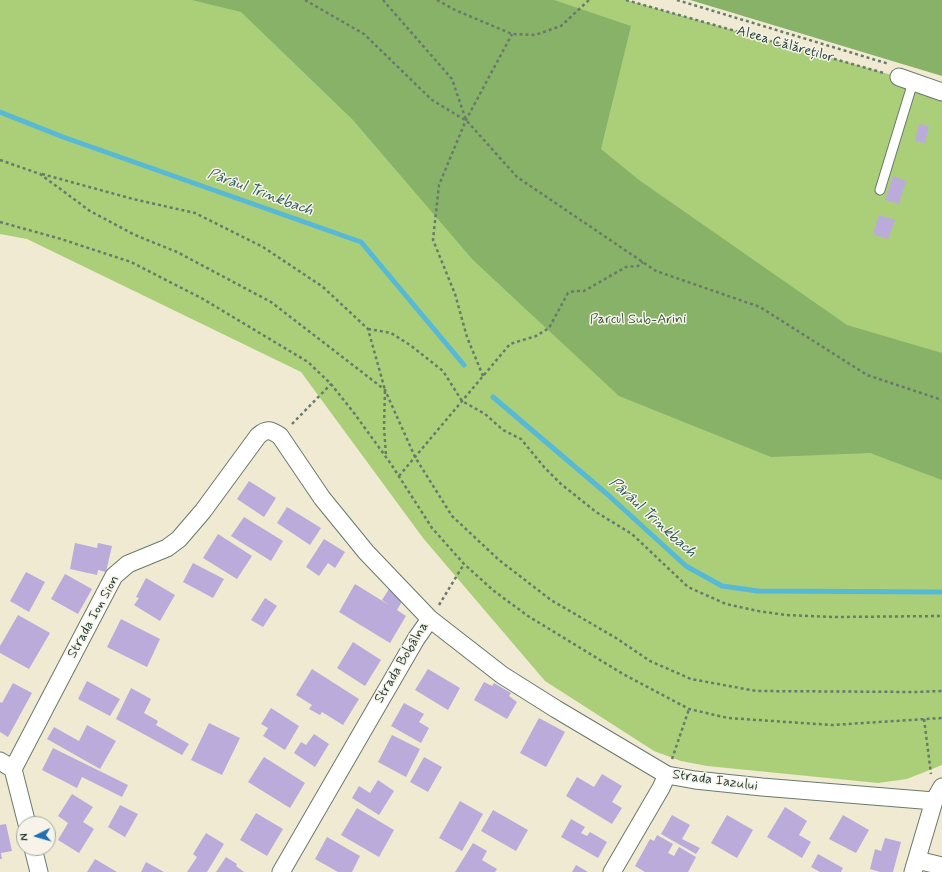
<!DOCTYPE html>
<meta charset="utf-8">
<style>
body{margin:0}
#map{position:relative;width:942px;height:872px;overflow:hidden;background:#f0ead3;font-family:Mynerve,sans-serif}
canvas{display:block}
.north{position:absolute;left:16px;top:816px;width:40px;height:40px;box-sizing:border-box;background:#f7f3e8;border:1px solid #a1aaa0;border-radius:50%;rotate:265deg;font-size:11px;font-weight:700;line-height:16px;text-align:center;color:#1f3d34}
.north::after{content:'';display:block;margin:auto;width:14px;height:18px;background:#1f6fb2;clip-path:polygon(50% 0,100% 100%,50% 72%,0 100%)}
</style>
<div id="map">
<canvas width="942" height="872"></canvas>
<div class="north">N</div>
</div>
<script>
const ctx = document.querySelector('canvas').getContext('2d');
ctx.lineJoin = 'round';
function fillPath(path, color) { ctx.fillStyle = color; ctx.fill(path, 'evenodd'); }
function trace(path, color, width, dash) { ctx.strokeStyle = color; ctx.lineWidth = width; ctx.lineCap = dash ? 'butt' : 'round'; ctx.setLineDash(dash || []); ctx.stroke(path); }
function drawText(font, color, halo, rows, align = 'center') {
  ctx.font = font + ' Mynerve,sans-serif'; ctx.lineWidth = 3; ctx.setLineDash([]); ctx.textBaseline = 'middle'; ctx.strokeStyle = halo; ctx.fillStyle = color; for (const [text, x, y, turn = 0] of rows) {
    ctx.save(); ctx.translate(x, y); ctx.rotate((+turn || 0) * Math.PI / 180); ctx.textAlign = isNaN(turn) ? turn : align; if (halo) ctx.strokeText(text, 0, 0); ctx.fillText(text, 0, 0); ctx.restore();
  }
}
const green = new Path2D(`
 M0 0H626L899 77 942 92V765L907 779 878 783 707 766 681 761 654 751 545 681 423 538 301 372 27 239 0 234Z`);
const forest = new Path2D(`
 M192 0H554L631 26 601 149 639 180 847 325 942 353V480L870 453 771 457 619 396 473 260 353 120 241 12Z
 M690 0H942V76Z`);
const stream = new Path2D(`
 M0 112 63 137 361 242 464 365
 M493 397 607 494 686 566 722 586 758 591 942 592`);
const building = new Path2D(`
 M919 124 929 126 925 143 915 141Z
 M893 176 906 181 899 204 885 200Z
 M879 215 895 220 888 239 873 234Z
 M249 481 276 498 264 517 237 499Z
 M287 507 321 528 310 545 277 523Z
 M244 517 283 541 271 561 231 536Z
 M218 534 252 556 237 579 203 558Z
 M324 539 345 552 335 568 328 563 319 576 306 567Z
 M75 543 97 548 98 543 112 546 106 572 98 570 97 575 70 569Z
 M193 563 224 579 213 598 183 582Z
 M26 572 45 582 29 612 10 601Z
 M65 574 92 589 78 614 51 599Z
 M146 578 175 595 160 621 134 605 139 598 136 597Z
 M355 584 389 605 382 600 389 589 404 598 397 610 406 616 390 643 339 612Z
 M265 598 277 606 263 627 251 620Z
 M18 615 50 633 29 669 0 653V646Z
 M121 619 160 639 147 667 107 647Z
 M353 642 381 660 365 686 337 668Z
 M312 669 359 699 343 725 322 712 320 715 309 709 312 705 296 695Z
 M428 669 460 688 448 710 415 690Z
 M87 681 120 699 110 716 78 699Z
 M484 682 492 686 494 683 511 693 509 696 517 702 507 719 474 700Z
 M13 683 32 693 8 737 0 732V702L2 703Z
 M131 688 151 699 144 713 158 721 156 725 189 744 182 755 116 719Z
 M404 703 424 714 419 722 429 728 421 743 391 726Z
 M271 708 299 726 285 750 263 736 268 728 261 724Z
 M539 718 565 732 546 767 520 753Z
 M209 723 240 738 222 775 191 760Z
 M87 725 116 741 100 769 47 739 54 727 79 741Z
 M314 734 329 744 315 767 294 753 301 742 306 745Z
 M392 735 420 749 406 777 378 762Z
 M53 748 128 785 122 797 82 777 77 788 42 770Z
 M264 757 305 783 290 808 248 782Z
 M424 757 442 767 428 792 410 782Z
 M602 774 622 786 612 802 622 808 612 824 566 796 577 777 594 787Z
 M378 780 394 791 379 815 352 798 359 786 370 793Z
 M72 794 93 807 83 822 94 829 79 853 58 840 68 823 58 816Z
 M460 801 483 814 462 851 439 838Z
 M120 805 138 814 125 837 108 827Z
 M785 807 807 821 799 835 811 842 802 858 767 837Z
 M357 808 394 830 379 857 341 835Z
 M493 810 528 830 516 851 481 831Z
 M256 813 283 829 267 856 240 840Z
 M672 815 690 825 682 839 700 848 696 854 661 834Z
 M727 815 753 830 737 858 711 843Z
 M843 815 869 830 856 853 829 839Z
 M571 819 585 827 581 833 587 836 590 832 607 842 598 858 561 837Z
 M6 824 12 851 1 853 2 859H0V825Z
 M206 833 224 844 207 872H187L197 857 193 854Z
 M657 835 673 844 668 853 674 856 679 847 696 857 688 872H645L635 866 650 839 654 841Z
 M327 837 360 856 352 872H338L315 859Z
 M885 838 901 842 893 872H880L870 869 875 849 881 851Z
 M473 843 487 851 482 860 497 869 495 872H455Z
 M818 854 843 868 841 872H820L811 867Z
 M226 857 237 864 236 866 244 872H216Z
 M95 859 117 872H87Z
 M146 862 164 872H141Z
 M576 865 588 872H572Z`);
const path = new Path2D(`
 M305 0 364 34 432 100 465 120
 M383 0 452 79 466 120 517 177 656 271 760 307 867 375 942 400
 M437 0 455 10 512 34 535 35 561 26 589 0
 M626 0 884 73
 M677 0 889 64
 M0 160 40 174 90 211 135 235 177 252 271 302 358 369 385 390 415 457 452 516 499 560 551 600 616 638 650 661 691 679 756 691 916 692 942 691
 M42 174 133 199 195 213 263 247 323 287 368 329 385 390 384 427 386 456
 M0 222 61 239 131 262 203 299 308 362 331 384 354 413 391 464 432 528 464 564 494 591 528 616 623 674 689 709 728 718 832 725 942 718
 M368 329 391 333 410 345 443 371 462 401 485 414 503 430 521 439 544 467 561 484 596 512 632 534 688 587 726 604 758 611 786 615 834 617 942 616
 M483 376 467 337 455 294 433 240 439 185 466 120 512 34
 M292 424 331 384
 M399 476 510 344 536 336 549 328 568 293 574 291H584L626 267 638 266 643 262
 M439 605 464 564
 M924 719 931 774
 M672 759 689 709`);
const service = new Path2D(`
 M880 190 913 82`);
const minor = new Path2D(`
 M899 77 942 92
 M0 761 13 769
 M27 824 13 769 114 576 128 564 167 548 179 539 203 511 258 436C267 428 271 430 280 436L322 498 366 552 430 619 502 675 556 709 667 775 695 780 762 787 934 801
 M33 848 39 872
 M917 860 942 866
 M281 872 416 639 430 619
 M612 872 661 788 667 775
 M913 872 934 801 942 787`);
const streetNames = [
 ["Aleea Călăreților",785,45,16],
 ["Strada Ion Sion",94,617,-61],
 ["Strada Bobâlna",402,663,-59],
 ["Strada Iazului",715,781,8]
];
const parkNames = [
 ["Parcul Sub-Arini",638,320]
];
const waterNames = [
 ["Pârâul Trinkbach",260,193,20],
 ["Pârâul Trinkbach",652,518,42]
];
fillPath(green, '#aacf78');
fillPath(forest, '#87b268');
trace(stream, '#58b9d6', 5);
fillPath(building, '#bbabda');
trace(service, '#687a6c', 11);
trace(minor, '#687a6c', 19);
trace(path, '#687a6c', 2.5, [3, 3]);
trace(service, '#fff', 9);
trace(minor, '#fff', 17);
drawText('14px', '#1f3d34', '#f7f3e8', streetNames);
drawText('14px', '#3b5a42', '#f7f3e8', parkNames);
drawText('italic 15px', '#2d5c5c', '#f7f3e8', waterNames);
</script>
